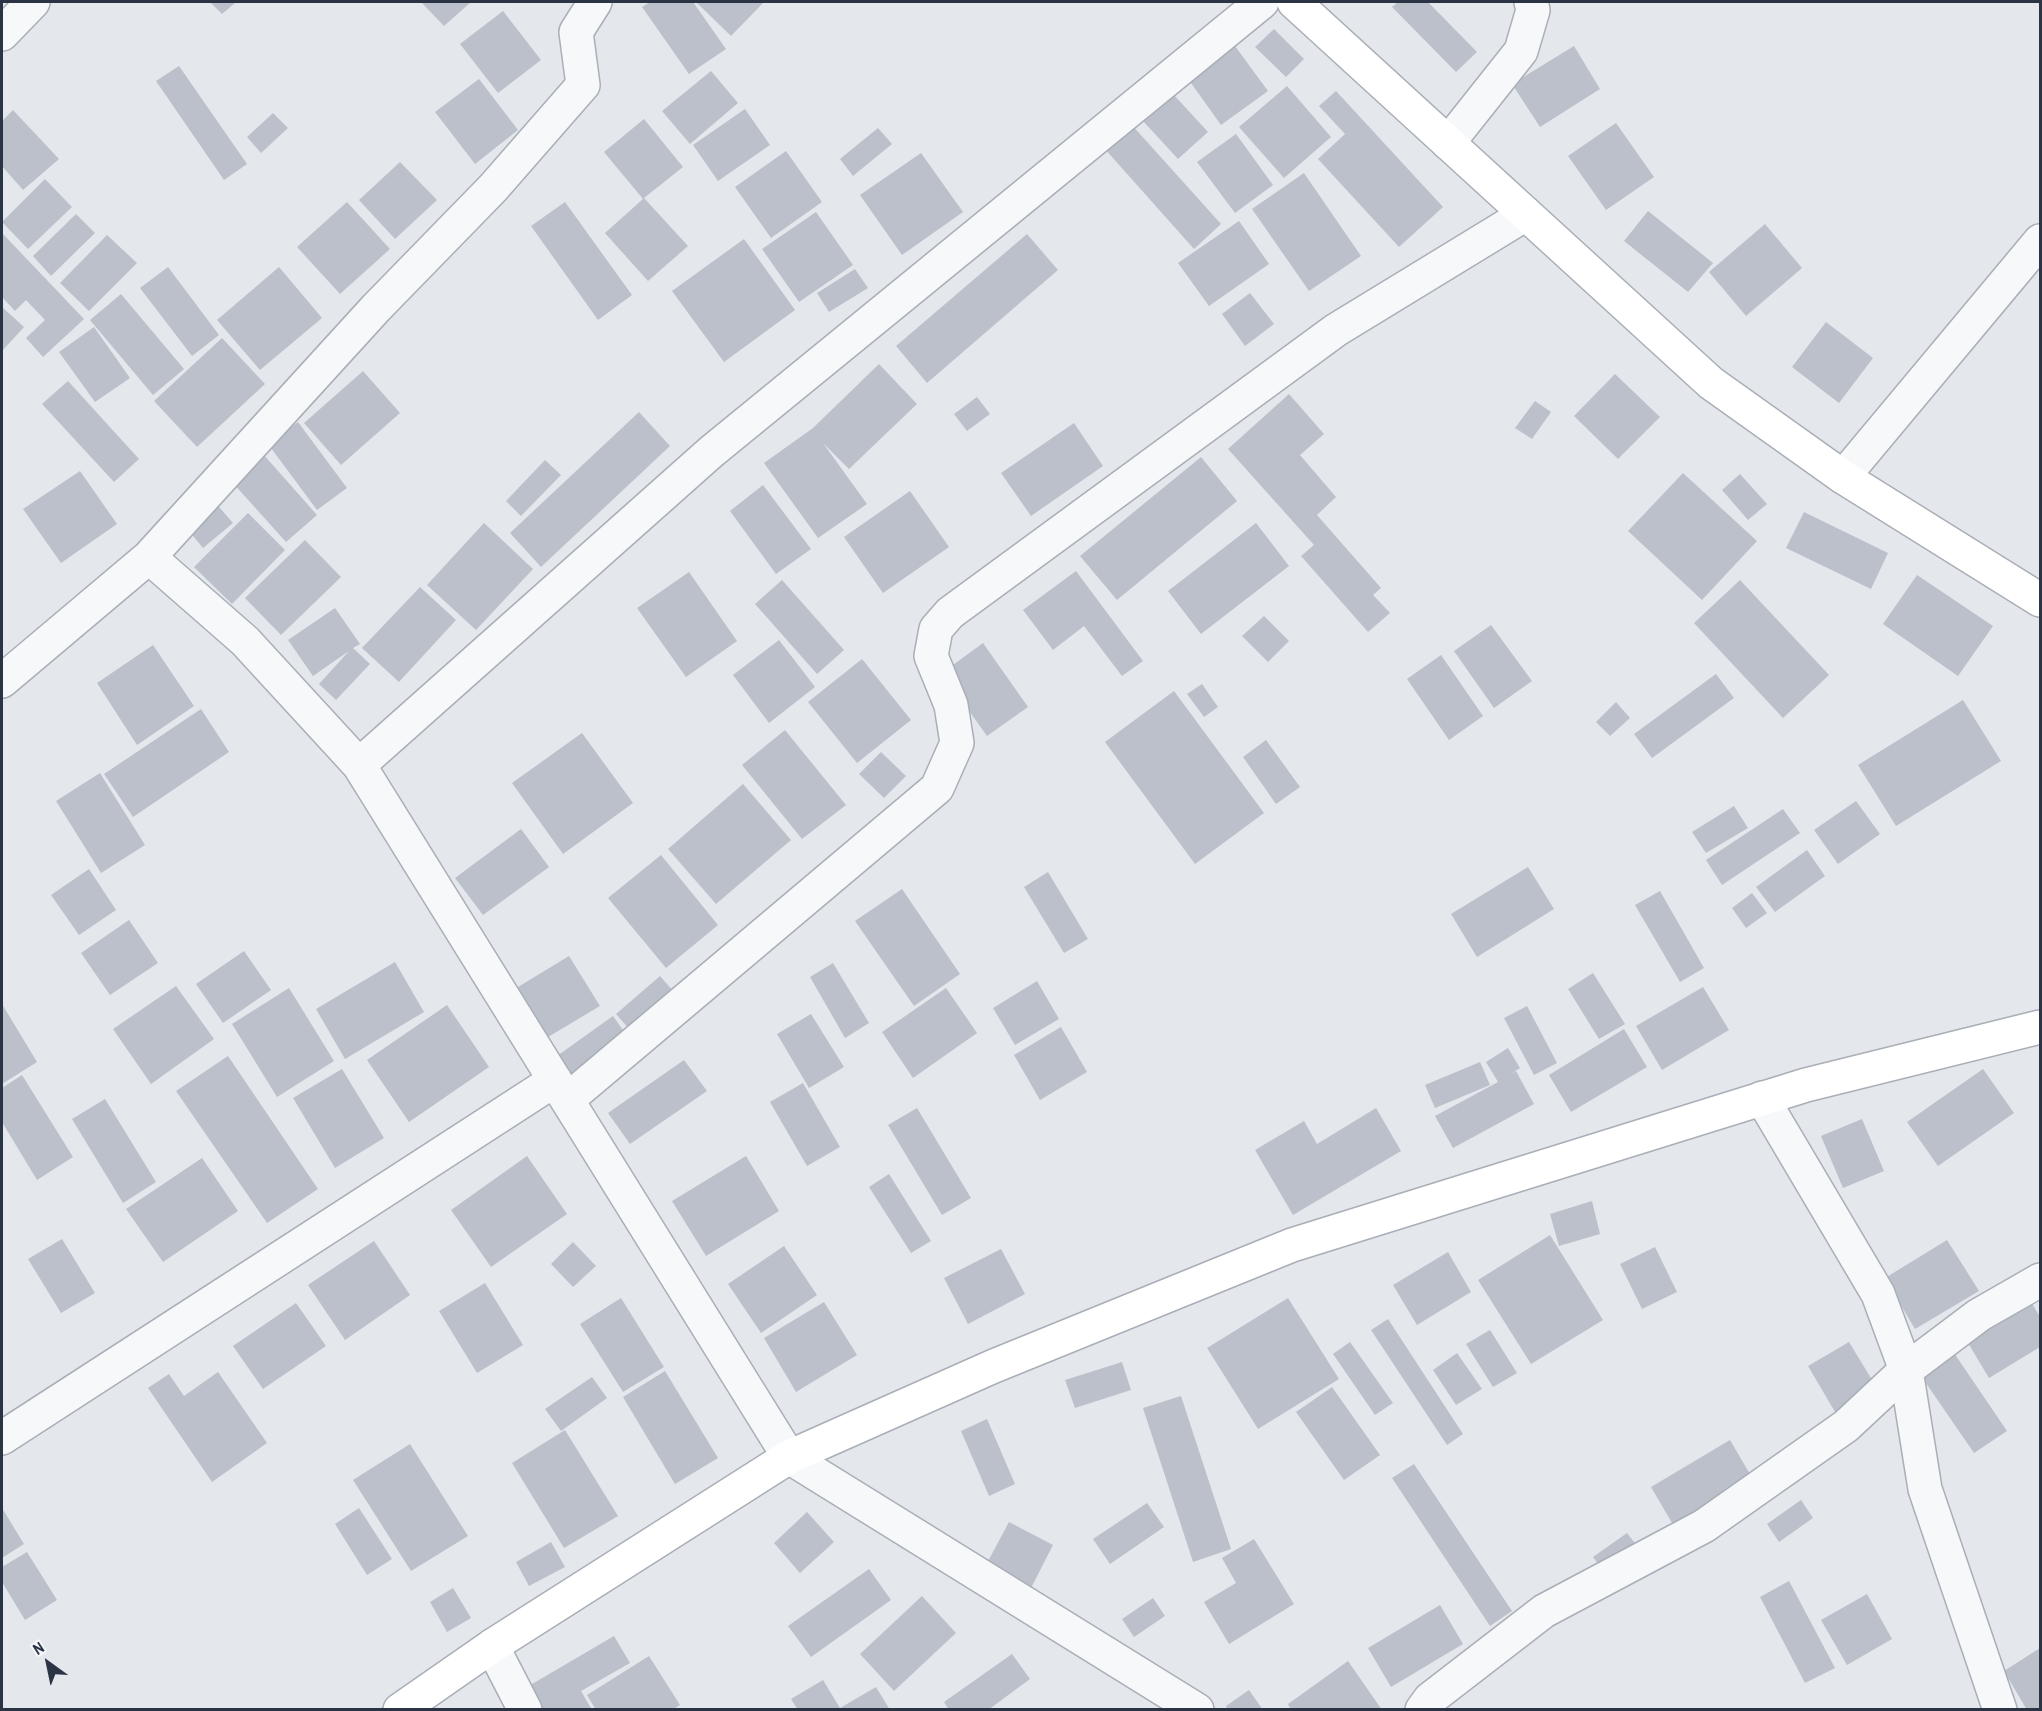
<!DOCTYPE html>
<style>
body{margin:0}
#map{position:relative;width:2042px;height:1711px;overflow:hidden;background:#e4e7ec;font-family:"Archivo Narrow",sans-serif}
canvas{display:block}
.frame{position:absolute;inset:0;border:3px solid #2b3445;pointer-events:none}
.north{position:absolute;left:18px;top:1633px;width:60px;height:60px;-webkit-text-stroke:4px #f4f6f9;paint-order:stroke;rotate:327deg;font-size:16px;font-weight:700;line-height:24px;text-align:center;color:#2b3445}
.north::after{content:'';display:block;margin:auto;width:21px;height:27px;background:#2b3445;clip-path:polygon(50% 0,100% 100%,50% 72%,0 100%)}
</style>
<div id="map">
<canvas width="2042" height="1711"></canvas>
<div class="frame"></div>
<div class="north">N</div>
</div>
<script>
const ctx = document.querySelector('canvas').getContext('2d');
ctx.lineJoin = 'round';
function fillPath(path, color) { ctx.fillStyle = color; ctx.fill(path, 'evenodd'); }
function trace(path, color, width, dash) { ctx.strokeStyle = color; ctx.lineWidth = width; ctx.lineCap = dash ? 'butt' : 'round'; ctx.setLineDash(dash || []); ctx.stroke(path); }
const building = new Path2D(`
 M210 2H236L222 14Z
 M421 2H471L444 26Z
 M650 2H693L726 49 689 74 642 7Z
 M696 2H764L731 36Z
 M1398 2H1428L1477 52 1456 72 1392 7Z
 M503 11 541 60 498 93 460 44Z
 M1274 29 1304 59 1286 77 1255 47Z
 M1232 42 1268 91 1221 125 1186 76Z
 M1574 46 1600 89 1540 127 1512 84Z
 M179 66 247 164 224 180 156 81Z
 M711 71 738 103 690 144 662 111Z
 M479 79 518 130 475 164 435 112Z
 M1287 86 1331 137 1284 178 1239 127Z
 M1336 91 1443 207 1399 247 1318 159 1345 134 1319 106Z
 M1173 94 1208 132 1178 159 1143 121Z
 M745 109 770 145 718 181 693 145Z
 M13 110 59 159 23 190 2 166V121Z
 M273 113 288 128 261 153 247 137Z
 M644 119 683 167 644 198 688 246 648 281 605 233 643 199 604 152Z
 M1616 123 1654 177 1606 210 1568 156Z
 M1131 124 1221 224 1194 249 1104 148Z
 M878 128 892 144 853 176 840 159Z
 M1236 134 1273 185 1235 213 1197 162Z
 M786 151 822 202 771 238 735 187Z
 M921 153 963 212 902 255 860 195Z
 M400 162 437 200 395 239 359 200Z
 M1304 173 1361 256 1309 291 1252 209Z
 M45 179 72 207 28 249 2 222Z
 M347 202 390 249 340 294 297 247Z
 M565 202 632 295 598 320 531 226Z
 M1648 211 1713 263 1688 292 1624 241Z
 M816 212 853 265 799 302 762 249Z
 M76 214 95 233 51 276 33 256Z
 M1239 221 1269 264 1209 306 1178 263Z
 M1765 224 1802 268 1746 316 1709 272Z
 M2 233 84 319 43 357 26 338 45 320 26 300 15 311 2 297Z
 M1027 234 1058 270 927 383 896 346Z
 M107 235 137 263 89 311 60 283Z
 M744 239 795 310 724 362 672 291Z
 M168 267 219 335 192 356 140 288Z
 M279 267 322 318 260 370 217 320Z
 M855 269 868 288 829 312 817 293Z
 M1250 293 1274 324 1245 346 1222 314Z
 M121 294 184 369 153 395 90 320Z
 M2 307 24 327 2 351Z
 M1826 322 1873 358 1839 403 1792 367Z
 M94 327 130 378 95 402 59 352Z
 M222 338 265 384 197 447 154 401Z
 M879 364 917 404 849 469 823 443 867 504 818 538 764 463 813 428Z
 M363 371 400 413 341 465 304 423Z
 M1615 374 1660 417 1618 459 1574 416Z
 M68 381 139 459 114 482 42 404Z
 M1289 394 1324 434 1300 455 1336 497 1317 515 1381 588 1373 595 1390 613 1368 632 1301 556 1314 545 1228 449Z
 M977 397 990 414 967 431 954 414Z
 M1535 401 1551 412 1532 439 1515 428Z
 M639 412 670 446 541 567 510 533Z
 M298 422 347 488 317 510 268 444Z
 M1074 423 1103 466 1031 516 1001 473Z
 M263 454 317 515 286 542 232 482Z
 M1201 457 1237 501 1117 600 1080 556Z
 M545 460 561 475 521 516 506 501Z
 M80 471 117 524 61 563 23 509Z
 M1683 473 1757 541 1702 600 1628 531Z
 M1740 474 1767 504 1748 520 1722 490Z
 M763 485 811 549 776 574 730 511Z
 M910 491 949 547 883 593 844 537Z
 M213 500 233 523 203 548 184 525Z
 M1804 512 1888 553 1871 589 1786 548Z
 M248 513 285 550 232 604 194 567Z
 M484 523 533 569 476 630 427 585Z
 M1256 523 1289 566 1201 634 1168 591Z
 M305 540 341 577 281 635 245 598Z
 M1076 571 1143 661 1122 676 1084 626 1053 650 1023 610Z
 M689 572 737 641 686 677 637 608Z
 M1917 575 1993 626 1958 676 1883 624Z
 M782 580 844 650 817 674 755 604Z
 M1740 580 1829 675 1783 718 1694 623Z
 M420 587 456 620 399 682 362 648Z
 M335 608 360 644 353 648 370 664 336 700 319 684 349 651 313 676 288 640Z
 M1264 616 1289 641 1268 662 1242 636Z
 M1491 625 1532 681 1494 708 1454 651Z
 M779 640 815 687 769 723 733 675Z
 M983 643 1028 707 987 736 942 673Z
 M153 645 194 706 137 745 97 683Z
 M1441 655 1483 716 1449 740 1407 679Z
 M862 659 911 720 857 763 808 702Z
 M1716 674 1734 698 1652 758 1634 734Z
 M1202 684 1218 707 1204 717 1187 694Z
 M1174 691 1264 813 1195 864 1105 742Z
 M1963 700 2001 761 1896 826 1858 765Z
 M1616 702 1630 718 1610 736 1596 722Z
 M201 709 229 752 133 817 104 774Z
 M785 730 846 805 802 839 742 765Z
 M582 733 633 803 563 854 512 783Z
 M1266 740 1300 787 1276 804 1243 757Z
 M881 752 906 776 884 798 859 774Z
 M100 773 145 845 101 873 56 801Z
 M743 784 791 840 716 904 668 849Z
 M1856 801 1880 834 1838 864 1814 830Z
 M1734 806 1748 828 1706 853 1692 832Z
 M1783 809 1800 833 1722 885 1706 860Z
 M521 829 549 867 483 915 455 878Z
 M1807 850 1825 876 1775 912 1756 887Z
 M661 855 718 925 666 968 608 898Z
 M1528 867 1554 909 1477 957 1451 914Z
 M89 869 116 910 79 935 51 895Z
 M1048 872 1088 939 1064 953 1024 887Z
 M902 889 960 974 914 1006 855 921Z
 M1660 891 1704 968 1680 982 1635 905Z
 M1752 893 1767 913 1746 928 1732 908Z
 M129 920 158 963 110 995 81 953Z
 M244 951 271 990 223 1023 196 984Z
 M569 956 600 1006 548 1037 518 987Z
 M395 962 424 1012 345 1059 316 1009Z
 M833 963 869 1023 845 1038 810 977Z
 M1593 973 1625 1024 1599 1039 1568 989Z
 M660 976 682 1001 638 1039 616 1014Z
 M1037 981 1059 1019 1015 1045 993 1008Z
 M176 986 214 1039 151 1084 113 1029Z
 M1703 987 1729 1030 1662 1070 1636 1026Z
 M289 988 334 1061 277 1097 232 1024Z
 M946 988 977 1033 913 1078 882 1032Z
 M2 1004 37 1062 2 1084Z
 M447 1005 489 1067 409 1122 367 1060Z
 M1527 1006 1557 1063 1534 1075 1504 1018Z
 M811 1014 844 1067 809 1088 777 1034Z
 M613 1016 632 1043 577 1083 557 1056Z
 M1061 1027 1087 1072 1040 1100 1014 1055Z
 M1624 1029 1647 1067 1571 1112 1549 1075Z
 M1508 1048 1520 1068 1509 1075 1516 1071 1534 1104 1453 1148 1435 1116 1498 1082 1486 1062Z
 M228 1056 318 1189 267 1223 176 1091Z
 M684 1060 707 1091 630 1144 608 1113Z
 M1480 1062 1490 1085 1435 1108 1425 1085Z
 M342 1069 384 1138 335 1168 293 1098Z
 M1983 1069 2014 1113 1938 1166 1907 1122Z
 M22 1075 73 1157 37 1180 2 1122V1088Z
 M803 1083 840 1147 807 1166 770 1102Z
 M105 1099 156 1182 123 1203 72 1119Z
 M917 1108 971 1198 942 1215 888 1125Z
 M1376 1108 1401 1151 1293 1215 1255 1150 1304 1121 1317 1144Z
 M1862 1119 1884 1171 1843 1188 1821 1136Z
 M527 1156 567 1214 491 1267 451 1210Z
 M746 1156 779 1211 706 1256 672 1201Z
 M202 1158 238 1211 163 1262 126 1209Z
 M889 1174 931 1241 911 1253 869 1187Z
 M1592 1201 1600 1234 1559 1246 1550 1214Z
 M1550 1235 1603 1320 1531 1364 1478 1280Z
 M62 1239 95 1293 61 1313 28 1259Z
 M1947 1240 1979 1291 1915 1329 1885 1278Z
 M374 1241 410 1295 345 1340 308 1285Z
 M573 1242 596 1266 573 1287 551 1264Z
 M784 1246 817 1295 761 1333 728 1284Z
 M1655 1247 1677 1292 1642 1309 1620 1264Z
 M1001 1249 1025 1294 968 1324 944 1278Z
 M1448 1252 1471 1292 1417 1325 1393 1285Z
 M485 1283 523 1345 477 1373 439 1311Z
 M621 1298 664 1367 623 1392 580 1324Z
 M1288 1298 1339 1379 1258 1429 1207 1348Z
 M2030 1300 2040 1317V1347L1989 1378 1965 1338Z
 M824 1302 857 1355 796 1392 764 1338Z
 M296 1303 326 1346 263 1389 233 1346Z
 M1388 1319 1463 1434 1447 1445 1371 1330Z
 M1490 1330 1517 1373 1493 1387 1466 1344Z
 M1350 1342 1393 1403 1375 1415 1333 1354Z
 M1849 1342 1880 1393 1838 1417 1808 1366Z
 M1952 1350 2007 1431 1974 1453 1919 1373Z
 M1457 1353 1482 1389 1456 1405 1433 1370Z
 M1122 1362 1131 1390 1075 1408 1065 1380Z
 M665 1371 718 1458 675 1484 623 1397Z
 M218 1372 267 1443 212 1482 148 1388 169 1374 184 1396Z
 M592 1377 607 1398 561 1431 545 1409Z
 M1332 1387 1380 1455 1344 1480 1296 1412Z
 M1181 1396 1231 1549 1193 1562 1143 1408Z
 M987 1419 1015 1484 989 1496 961 1431Z
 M565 1430 618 1516 564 1548 512 1463Z
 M1730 1440 1754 1481 1675 1528 1651 1487Z
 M410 1444 468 1536 411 1571 353 1480Z
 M1414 1464 1512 1611 1490 1626 1392 1478Z
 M1801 1500 1813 1518 1779 1542 1767 1524Z
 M1147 1503 1164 1527 1110 1564 1093 1539Z
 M2 1508 24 1544 2 1558Z
 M359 1508 392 1559 367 1575 335 1524Z
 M807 1512 834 1542 800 1573 774 1543Z
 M1009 1522 1053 1545 1031 1588 986 1565Z
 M1627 1533 1642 1552 1608 1577 1593 1557Z
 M1254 1539 1294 1604 1229 1644 1204 1602 1236 1583 1222 1558Z
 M551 1542 565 1567 529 1586 516 1562Z
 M27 1552 57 1600 25 1620 2 1582V1567Z
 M869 1569 891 1600 811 1657 788 1626Z
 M1789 1581 1835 1668 1805 1683 1760 1597Z
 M453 1588 471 1618 447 1632 430 1602Z
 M1867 1594 1892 1639 1847 1665 1821 1620Z
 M922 1596 956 1633 894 1691 860 1654Z
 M1153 1598 1165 1616 1134 1637 1122 1619Z
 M1440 1605 1463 1644 1391 1687 1368 1648Z
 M614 1636 630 1663 581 1691 592 1710H541L527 1687Z
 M2040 1648V1707L2037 1710H2027L2004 1671Z
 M1012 1654 1030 1679 988 1710H949L944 1702Z
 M649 1656 680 1705 672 1710H596L587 1695Z
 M1348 1661 1382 1710H1291L1288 1704Z
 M823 1680 840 1708 876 1687 890 1710H798L791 1699Z
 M1249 1690 1263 1710H1228L1226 1706Z`);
const street = new Path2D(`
 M2 34 33 2
 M1448 143 1521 51 1533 10 1531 2
 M1843 477 2040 241
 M149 557 245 641 359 765 789 1457 1197 1710
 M2 681 149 557 376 308 493 188 583 85 576 32 595 2
 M359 765 711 452 1262 2
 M1762 1098 1878 1294 1906 1370 1925 1489 2000 1710
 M567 1100 937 788 957 743 951 705 931 656 936 629 950 613 1336 330 1526 214
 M2 1438 555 1080
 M492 1646 525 1710
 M1422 1710 1430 1699 1544 1611 1704 1526 1846 1426 1906 1370 1979 1315 2040 1280`);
const secondary = new Path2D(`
 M1294 2 1711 383 1843 477 2040 600
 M400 1710 492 1646 789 1457 994 1366 1292 1245 1806 1085 2040 1027`);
fillPath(building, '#bbc0ca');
trace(street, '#a9aeb7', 36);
trace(secondary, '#a9aeb7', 36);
trace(street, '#f7f8fa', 33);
trace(secondary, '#fff', 33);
</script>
